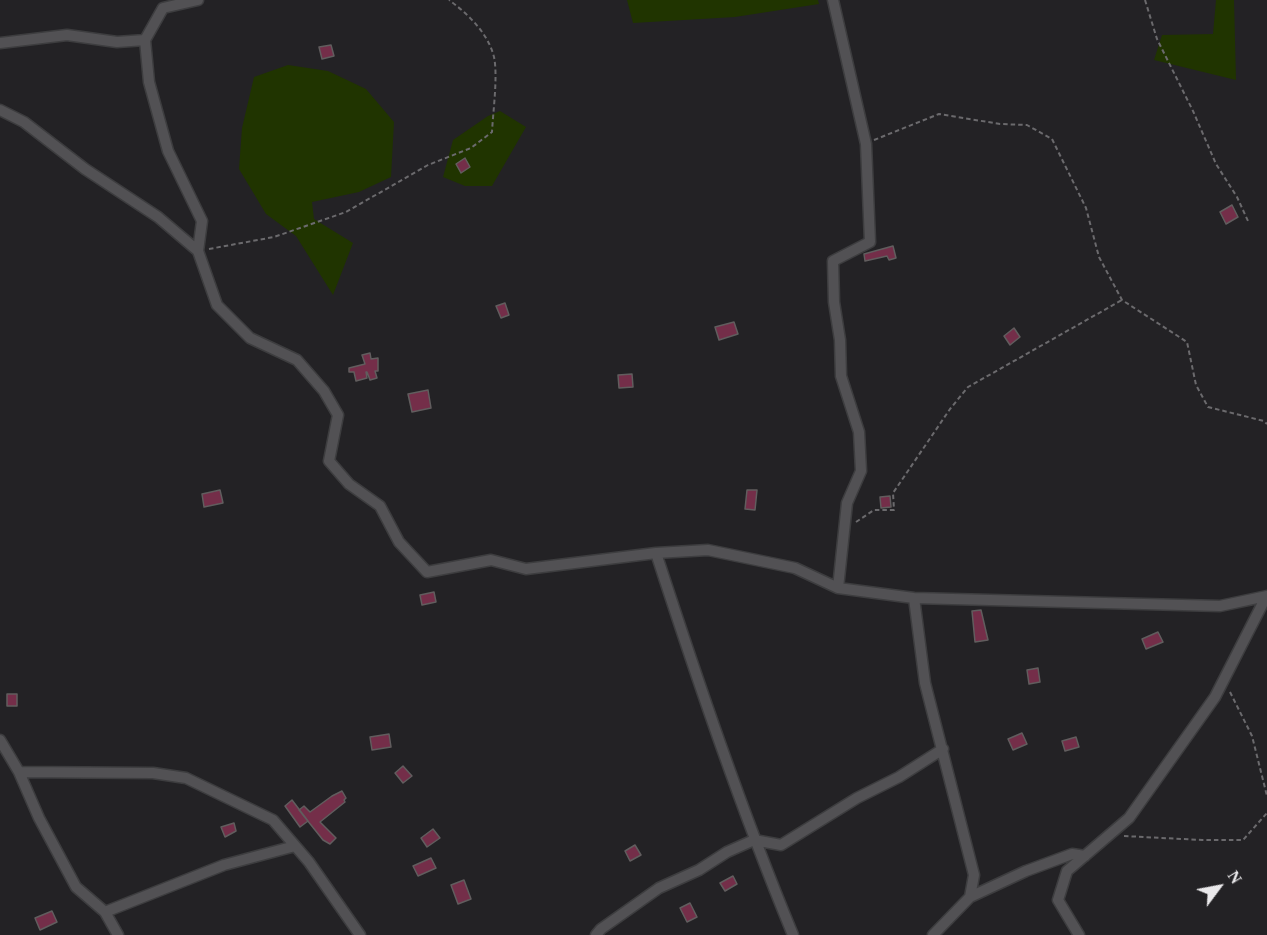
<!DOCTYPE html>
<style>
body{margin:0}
#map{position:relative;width:1267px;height:935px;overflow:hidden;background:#232225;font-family:Georgia,serif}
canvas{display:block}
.north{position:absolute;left:1189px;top:857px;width:60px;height:60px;-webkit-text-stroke:4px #232225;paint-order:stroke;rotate:58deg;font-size:16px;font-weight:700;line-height:24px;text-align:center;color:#eae9eb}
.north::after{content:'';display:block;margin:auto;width:21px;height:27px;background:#eae9eb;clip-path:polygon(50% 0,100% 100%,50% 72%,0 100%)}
</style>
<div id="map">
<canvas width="1267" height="935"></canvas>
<div class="north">N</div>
</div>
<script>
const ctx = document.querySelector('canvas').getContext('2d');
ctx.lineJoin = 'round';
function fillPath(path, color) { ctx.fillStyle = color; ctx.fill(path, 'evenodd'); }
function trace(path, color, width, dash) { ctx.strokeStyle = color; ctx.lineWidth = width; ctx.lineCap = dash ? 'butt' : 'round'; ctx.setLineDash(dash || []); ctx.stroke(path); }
const green = new Path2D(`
 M627 0H818L819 4 735 17 633 23Z
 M1216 0H1234L1236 80 1154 60 1162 35 1213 34Z
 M288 65 328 71 366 89 394 122 391 177 359 192 312 202 314 219 353 243 333 295 296 236 266 214 239 169 242 128 254 77Z
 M500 111 526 127 492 186H465L443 177 453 140 488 116Z`);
const building = new Path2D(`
 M331 45 334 56 322 59 319 47Z
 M465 158 470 167 461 173 456 164Z
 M1232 205 1238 217 1226 224 1220 212Z
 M893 246 896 258 889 260 887 256 865 261 864 254Z
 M505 303 509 315 501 318 496 306Z
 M734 322 738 334 719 340 715 327Z
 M1014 328 1020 337 1010 345 1004 336Z
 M370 353 371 359 378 358V371H375L377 378 370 380 367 372H366L367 378 356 381 354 372H349V368L365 364 362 355Z
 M632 374 633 387 619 388 618 375Z
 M428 390 431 408 412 412 408 394Z
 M220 490 223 503 204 507 202 494Z
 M747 490H757L755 510 745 509Z
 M890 496 891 507 881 508 880 497Z
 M434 592 436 602 422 605 420 595Z
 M981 610 988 640 975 642 972 611Z
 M1158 632 1163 642 1146 649 1142 639Z
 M1038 668 1040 682 1029 684 1027 670Z
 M7 694H17V706H7Z
 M1022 733 1027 744 1013 750 1008 739Z
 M389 734 391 747 372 750 370 737Z
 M1076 737 1079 747 1065 751 1062 741Z
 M403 766 412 776 403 783 395 773Z
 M342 791 346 798 344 800 345 802 320 822 336 838 330 844 323 840 299 810 304 806 310 812 332 796Z
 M292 800 308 821 300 827 285 806Z
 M234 823 236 831 225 837 221 827Z
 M433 829 440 838 427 847 421 838Z
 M635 845 641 855 630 861 625 851Z
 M431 858 436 868 418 876 413 866Z
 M733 876 737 884 725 891 720 883Z
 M464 880 471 899 458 904 451 885Z
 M690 903 697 917 687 922 680 908Z
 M52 911 57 922 40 930 35 918Z`);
const path = new Path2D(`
 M1145 0 1157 39 1193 111 1216 164 1237 197 1248 221
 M874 140 939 114 1000 124 1027 125 1052 139 1086 208 1099 257 1122 300 1187 342 1196 385 1208 407 1264 421 1267 424
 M209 249 274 237 346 212 428 165 471 148 492 132C493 112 498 76 494 57 488 33 468 14 449 0
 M856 522 874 510H894L893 493 950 409 968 387 1122 300
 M1230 692 1252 736 1267 796
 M1124 836 1202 840H1243L1267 813`);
const minor = new Path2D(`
 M833 0 866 144 870 242 833 261 834 302 840 340 841 376 859 432 861 471 847 503 838 588
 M145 40 149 82 168 151 202 221 198 251
 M0 43 67 35 117 42 145 40 163 8 198 0
 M0 110 24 122 85 169 158 217 198 251 217 305 250 338 297 360 324 391 338 415 329 461 349 484 380 506 399 542 427 572 491 560 526 569 656 553 708 550 795 568 838 588 914 598 1220 606 1267 596
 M656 553C698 682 741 809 793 935
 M914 598 925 683 974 875 970 897 933 935
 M0 740 19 772 153 773 186 778 273 820 309 862 360 935
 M19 772 39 818 76 887 105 912 118 935
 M970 897 1026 871 1072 854 1085 856
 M105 912 224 865 295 846
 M596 935 601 929 659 888 699 870 727 852 754 840 781 845 857 798 899 777 943 749
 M1079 935 1058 900 1067 871 1129 818 1215 697 1266 597`);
fillPath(green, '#203400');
fillPath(building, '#742e49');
trace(building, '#615d5e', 1.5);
trace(minor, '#3d3d3f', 13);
trace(path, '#6b6a6d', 2, [4.5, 3]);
trace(minor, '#525154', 10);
</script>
